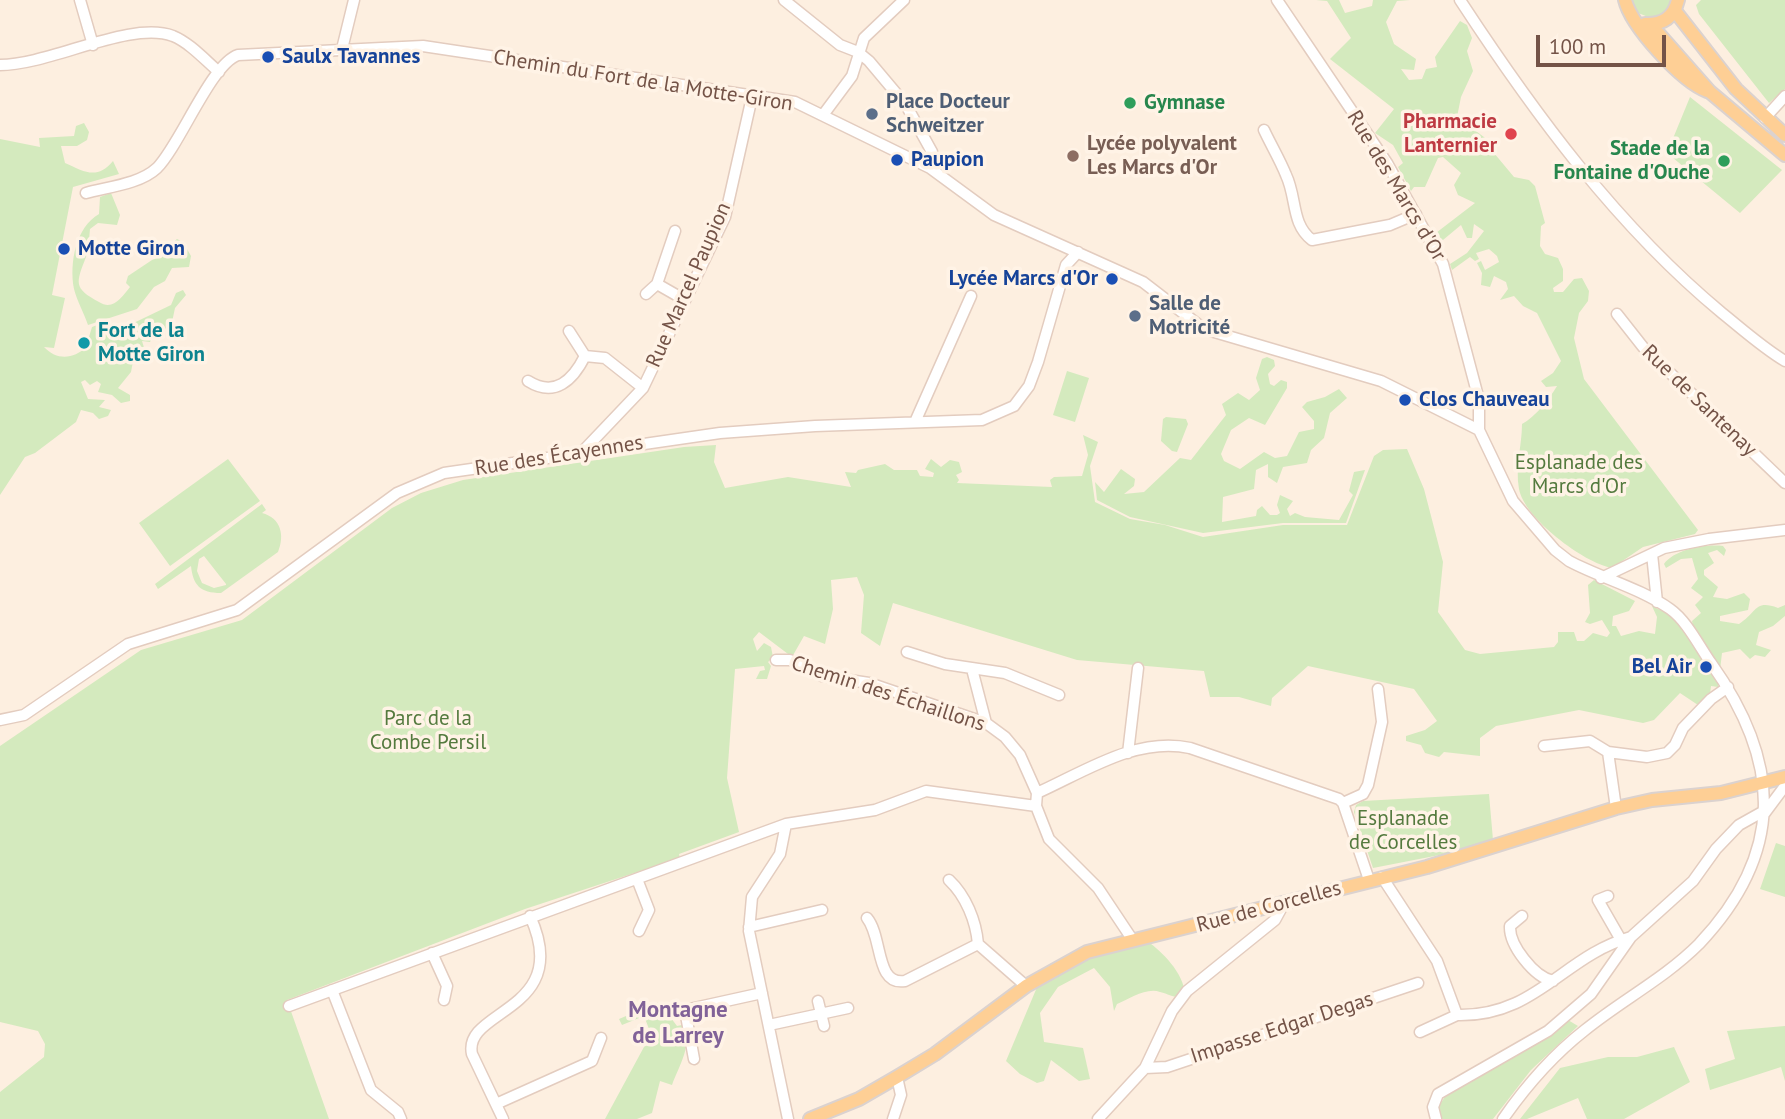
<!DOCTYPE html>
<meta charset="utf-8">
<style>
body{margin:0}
#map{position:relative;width:1785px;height:1119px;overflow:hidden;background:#fdefe0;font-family:"PT Sans",sans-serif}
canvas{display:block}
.scale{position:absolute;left:1536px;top:35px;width:130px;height:32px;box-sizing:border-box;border:4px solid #745347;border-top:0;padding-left:9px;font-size:21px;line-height:24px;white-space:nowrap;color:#745347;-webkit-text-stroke:5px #fff3e6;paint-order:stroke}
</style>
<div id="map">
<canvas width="1785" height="1119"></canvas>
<div class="scale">100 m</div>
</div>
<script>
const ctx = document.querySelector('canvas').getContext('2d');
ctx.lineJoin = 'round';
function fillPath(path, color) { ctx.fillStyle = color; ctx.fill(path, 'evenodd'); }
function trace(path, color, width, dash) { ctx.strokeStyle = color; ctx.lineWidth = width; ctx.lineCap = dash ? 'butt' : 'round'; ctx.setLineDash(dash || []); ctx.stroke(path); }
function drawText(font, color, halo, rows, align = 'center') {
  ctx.font = font + ' "PT Sans",sans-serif'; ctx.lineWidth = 7; ctx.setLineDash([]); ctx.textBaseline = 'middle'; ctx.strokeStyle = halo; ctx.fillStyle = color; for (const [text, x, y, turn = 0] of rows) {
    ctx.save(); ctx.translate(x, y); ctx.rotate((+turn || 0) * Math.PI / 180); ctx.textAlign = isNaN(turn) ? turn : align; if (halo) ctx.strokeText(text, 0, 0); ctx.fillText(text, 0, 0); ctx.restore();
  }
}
const green = new Path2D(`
 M1316 0H1339L1345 13 1372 6 1373 0H1410L1397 1 1386 22 1394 44 1416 59 1414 70 1401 69 1409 80 1422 79 1426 69 1437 67 1435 57 1460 21 1467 25 1472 38 1467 51 1473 71 1461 97 1457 117 1492 143 1494 153 1514 177 1529 180 1535 186 1545 223 1541 226 1540 246 1545 254 1558 258 1563 269V281L1553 288 1554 292H1563L1574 279 1582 278 1589 291 1588 301 1579 313 1574 338 1584 379 1698 530 1695 534 1643 547 1612 568C1584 563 1524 518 1519 489 1515 467 1522 445 1522 424 1535 417 1549 400 1557 386L1546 387 1541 381 1553 373 1561 361 1537 313 1523 306 1514 296 1500 300 1508 289 1506 282 1494 276 1490 287 1481 285 1482 273 1477 263 1481 261 1485 270 1499 262 1497 256 1489 249 1476 253 1479 259 1475 261 1470 257 1452 270 1450 264 1467 253 1484 231 1474 224 1472 238H1467L1461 225 1437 245 1432 236 1475 203 1458 195 1454 185 1461 173 1443 157 1438 158 1425 187H1414L1411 191 1398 167 1403 163 1393 145 1375 133 1394 109 1330 59 1351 38 1327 1Z
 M1632 0H1673L1664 15 1651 18 1638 13Z
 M1701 0H1785V89L1769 103 1699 14 1696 5Z
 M1690 97 1782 170 1740 213 1667 153Z
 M84 123 89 132 87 140 77 146H61L65 163C85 172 97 180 113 161L119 174 73 187 52 295 65 298 54 348 44 347C57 361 74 359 86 347L92 327 110 320 109 327 119 330 171 305 176 293 183 290 186 295 175 308 171 327 161 330 157 335 154 334 150 342 142 341 146 354 135 351 131 372 118 388 130 395V401L121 403 112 395 98 392 101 384 97 381 90 385 85 380 81 382 88 399 105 400 99 407 111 410 108 416 99 419 93 413 81 410 76 422 35 453 25 457 0 495V139L40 147 39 138 74 136 76 126Z
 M111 193 120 215 117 225 98 223 90 229C89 238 89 249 86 257 76 283 73 288 99 302 113 311 122 297 130 287L126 283 128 276 152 260 172 252 170 245 177 239 183 242 191 256 189 267 172 268 165 281 154 287 137 309 88 325C84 313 77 301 74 289 69 263 76 227 99 214L100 197Z
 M1267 357 1274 360 1275 366 1268 374 1270 384 1274 386 1281 380 1287 382V388L1265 425 1249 418 1231 430 1221 454 1224 461 1240 469 1264 452 1275 458 1287 456 1299 432 1314 429V421L1302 407 1307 402 1325 397 1339 389 1347 398 1330 413 1324 438 1311 450 1307 463 1283 467 1277 483 1268 477V464L1256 470 1254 489 1223 497 1222 522 1256 516 1257 510 1262 506 1270 515H1277L1280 513 1277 505 1280 495 1293 501 1287 509 1290 516 1295 513 1305 517 1339 520 1353 495 1349 491 1354 472 1365 470 1346 523H1283L1203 533 1130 517 1097 500 1095 482 1104 492 1121 469 1135 479 1134 486 1124 494 1144 492 1180 458 1191 460 1226 415 1222 404 1238 393 1249 400 1260 390 1256 378 1262 359Z
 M1067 371 1089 378 1075 422 1053 415Z
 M1166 417 1186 419 1188 424 1177 452 1172 451 1161 441 1163 419Z
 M1083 435 1098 442 1090 466 1095 502 1130 519 1165 525 1203 537 1283 525H1347L1374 456 1383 450 1407 449 1424 489 1443 562 1438 612 1465 650 1480 654 1554 647 1558 642V632H1574L1577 641H1584L1593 633 1607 637 1610 633 1602 620 1590 624 1585 622 1590 613 1588 585 1594 580 1635 601 1629 611 1613 616 1612 626H1616L1621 636 1639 631 1655 634 1657 617 1652 606 1671 615 1682 629 1693 626 1692 621 1701 613 1695 605 1703 597 1691 588 1698 579 1692 558 1681 559 1666 568 1664 564C1675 549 1706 544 1723 546L1726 550 1724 556 1717 550 1708 553 1714 563 1704 570V575L1718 587 1713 597 1727 599 1744 593 1750 599 1748 610 1720 616V621L1739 624C1757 613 1754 599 1778 608L1785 605V616L1773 626 1759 632 1756 645 1771 650 1765 657 1755 655 1750 659 1740 649 1722 653 1718 687 1711 686 1710 694 1698 705 1680 693 1654 720 1643 723 1579 710 1496 726 1480 738V756L1444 752 1439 757 1425 753 1421 745 1406 741V736L1425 730 1437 721 1414 689 1308 666 1272 698 1271 706 1239 697H1210L1204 671 1077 660 893 603 880 646 861 633 864 595 857 577 831 580 833 609 825 644 804 636 792 657 759 632 753 639 757 651 764 643 771 647 773 657 768 662 771 666 767 679H756L760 671 765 670 764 666 735 669 727 778 739 832 679 854 680 858 525 909 287 1000 329 1119H0V1092L44 1057 45 1044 38 1031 0 1022V746L141 650 242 620 392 508 421 493 463 480 684 447 716 445 714 462 725 488 788 477 851 487 845 472 856 473 858 470 885 464 894 470H917L920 476 933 477 934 473 925 469 931 459 941 467 950 460 959 462 962 472 956 475 959 480 957 483 1052 487 1050 480 1054 477 1082 476 1088 455Z
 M228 459 260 501 170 566 139 523Z
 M262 504 266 510 262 513C281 518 285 535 278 552L221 593C200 593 193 585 191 566L158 589 155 584ZM204 556 226 584V585L214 588 202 583 197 571 199 559Z
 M1489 794 1493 840 1450 853 1373 868 1354 812 1356 805 1363 801Z
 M1776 843 1785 846V897L1760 889Z
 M1147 941C1163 952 1183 973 1185 993L1182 997C1173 998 1169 994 1160 992 1147 987 1129 999 1117 1004L1114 1011 1110 987 1094 968 1058 987 1040 1013 1044 1042 1083 1048 1090 1079 1079 1081 1051 1060 1044 1081 1037 1083 1020 1074 1006 1061 1040 980C1057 978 1065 968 1081 962 1102 953 1124 945 1147 941Z
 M659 1002 677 1026 682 1025C695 1041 678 1068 672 1085L660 1081 652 1113 637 1119H605L651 1034 644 1016 622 1025 619 1019Z
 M1568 1020 1578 1026 1531 1070 1493 1119H1441L1439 1106 1446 1095 1489 1068 1533 1046Z
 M1785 1026V1081L1781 1067 1710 1090 1705 1069 1735 1059 1727 1031Z
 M1674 1047 1690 1082 1624 1119H1587L1578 1098 1527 1119H1520L1560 1068 1608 1057H1637Z`);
const minor = new Path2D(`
 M80 0 93 45
 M784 0 840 45 858 52 869 61 906 105 932 152 930 168
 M1277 0 1387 163 1443 264 1479 400V430L1513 501 1555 550 1569 561C1601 578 1640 588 1670 609 1687 621 1699 646 1711 663 1782 763 1785 853 1699 944 1665 978 1622 1000 1585 1030 1553 1055 1526 1086 1503 1119
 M1460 0C1534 113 1617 226 1722 313 1742 329 1763 348 1785 361
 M342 49 354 0
 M0 65C50 65 130 20 173 36 190 43 205 60 219 72
 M823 115 852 76 864 38 904 0
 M1765 118 1785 96
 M1264 130C1271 145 1280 160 1286 175 1297 198 1291 224 1312 240L1390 225 1416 214
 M86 193C108 187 140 184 157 168 180 145 211 64 238 55L423 46 795 102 930 168 994 215 1143 282 1204 329 1381 381 1479 430
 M675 231 657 284 685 300
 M646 294 657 284
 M1617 314 1643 347 1785 483
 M569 331 585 356
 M585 356 605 358 643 388
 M528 381C555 398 573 380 585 356
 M915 422 971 296
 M584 450 643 388 725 217 752 97
 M1652 554 1657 602
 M1601 578 1664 548 1709 539 1785 530
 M907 652 945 664 1005 673 1059 695
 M776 660H790L822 676 869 683 986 723 1005 737 1020 755 1037 793 1036 806 1049 839 1098 888 1132 939
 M972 669 986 723
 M0 720 24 715 128 644 237 610 397 493 444 473 720 433 815 426 982 420 1014 406 1029 386 1038 362 1066 265 1078 252
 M1544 746 1590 741 1608 752
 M1128 753 1138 668
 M1037 793C1084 772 1137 736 1190 748L1339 799 1343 803 1369 880
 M1343 803 1363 794 1368 785 1382 722 1378 689
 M1616 808 1608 752 1647 757 1667 753 1675 745 1683 728 1711 699 1728 687
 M1764 814 1785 786
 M786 824 780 854 752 897 749 931 788 1119
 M1382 877 1437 961 1457 1015C1536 1017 1563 956 1631 937
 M637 879 649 910 639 931
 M949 880C966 896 976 921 978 944L1026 986
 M1608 896 1598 900 1621 940
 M1522 916 1510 926C1509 945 1534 977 1553 981
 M867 918C883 937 875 986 905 981L978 944
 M749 927 822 910
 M432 953 447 986 444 1000
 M332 990 371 1090 398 1112 401 1119
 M818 1001 824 1026
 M289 1006 786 824 875 810 926 791 1036 806
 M769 1025 848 1008
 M1420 1032 1457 1015
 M694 1059 685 1010 762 993
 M1145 1068 1167 1067 1418 983
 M496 1104 592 1061 601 1038
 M503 1119 472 1054C462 1009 574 1012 530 916
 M893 1119 901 1095 897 1077
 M1098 1119 1145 1068 1172 1011 1187 991 1275 920 1281 909V903
 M1436 1119 1433 1107 1438 1094 1548 1031 1591 994 1631 937 1693 881 1716 849 1739 825 1764 811`);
const major = new Path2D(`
 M1625 0C1631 26 1681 81 1707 91
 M1675 11 1736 89 1785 135
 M1645 24C1663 25 1674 17 1678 0
 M1646 24 1658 33 1710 92 1785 155
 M810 1119 859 1099 897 1077 935 1054 1026 986 1087 952 1427 867 1616 808 1652 800 1721 793 1785 777`);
const markers = [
 [268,57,7,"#1a4fb4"],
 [1130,103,7,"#2e9e5b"],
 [872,114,7,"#5c6f8a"],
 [1511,134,7,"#e0444e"],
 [1073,156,7,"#8d6e63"],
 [897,160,7,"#1a4fb4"],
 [1724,161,7,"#2e9e5b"],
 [64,249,7,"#1a4fb4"],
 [1112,279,7,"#1a4fb4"],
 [1135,316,7,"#5c6f8a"],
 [84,343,7,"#0f9aa8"],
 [1405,400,7,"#1a4fb4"],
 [1706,667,7,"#1a4fb4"]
];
const transitNames = [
 ["Saulx Tavannes",282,57],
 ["Paupion",911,160],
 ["Motte Giron",78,249],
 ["Lycée Marcs d'Or",1098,279,"right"],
 ["Clos Chauveau",1419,400],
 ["Bel Air",1692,667,"right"]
];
const streetNames = [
 ["Chemin du Fort de la Motte-Giron",643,81,9],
 ["Rue des Marcs d'Or",1396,186,59],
 ["Rue Marcel Paupion",689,285,-66],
 ["Rue de Santenay",1699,401,44],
 ["Rue des Écayennes",559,456,-9],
 ["Chemin des Échaillons",888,694,18],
 ["Rue de Corcelles",1269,907,-15],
 ["Impasse Edgar Degas",1282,1028,-18]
];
const serviceNames = [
 ["Place Docteur",886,102],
 ["Schweitzer",886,126],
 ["Salle de",1149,304],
 ["Motricité",1149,328]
];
const leisureNames = [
 ["Gymnase",1144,103],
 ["Stade de la",1710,149,"right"],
 ["Fontaine d'Ouche",1710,173,"right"]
];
const healthNames = [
 ["Pharmacie",1497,122],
 ["Lanternier",1497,146]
];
const educationNames = [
 ["Lycée polyvalent",1087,144],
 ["Les Marcs d'Or",1087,168]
];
const cultureNames = [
 ["Fort de la",98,331],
 ["Motte Giron",98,355]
];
const parkNames = [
 ["Esplanade des",1579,463],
 ["Marcs d'Or",1579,487],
 ["Parc de la",428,719],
 ["Combe Persil",428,743],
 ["Esplanade",1403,819],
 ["de Corcelles",1403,843]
];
const neighbourhoodNames = [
 ["Montagne",678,1010],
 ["de Larrey",678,1036]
];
fillPath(green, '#d4eabe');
trace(minor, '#e3ccbf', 13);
trace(major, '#dbd2cf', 16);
trace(minor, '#fff', 10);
trace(major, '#fecf95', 12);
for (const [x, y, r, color] of markers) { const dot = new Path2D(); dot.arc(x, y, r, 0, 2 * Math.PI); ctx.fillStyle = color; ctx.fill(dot); trace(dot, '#fff3e6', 2.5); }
drawText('bold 21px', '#164399', '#fff3e6', transitNames, 'left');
drawText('21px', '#745347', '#fff3e6', streetNames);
drawText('bold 21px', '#4e5e75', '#fff3e6', serviceNames, 'left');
drawText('bold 21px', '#27864d', '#fff3e6', leisureNames, 'left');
drawText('bold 21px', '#be3a42', '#fff3e6', healthNames, 'right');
drawText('bold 21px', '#785e54', '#fff3e6', educationNames, 'left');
drawText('bold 21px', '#0d838f', '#fff3e6', cultureNames, 'left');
drawText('21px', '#547a3e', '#fff3e6', parkNames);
drawText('bold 23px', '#816298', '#fff3e6', neighbourhoodNames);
</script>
